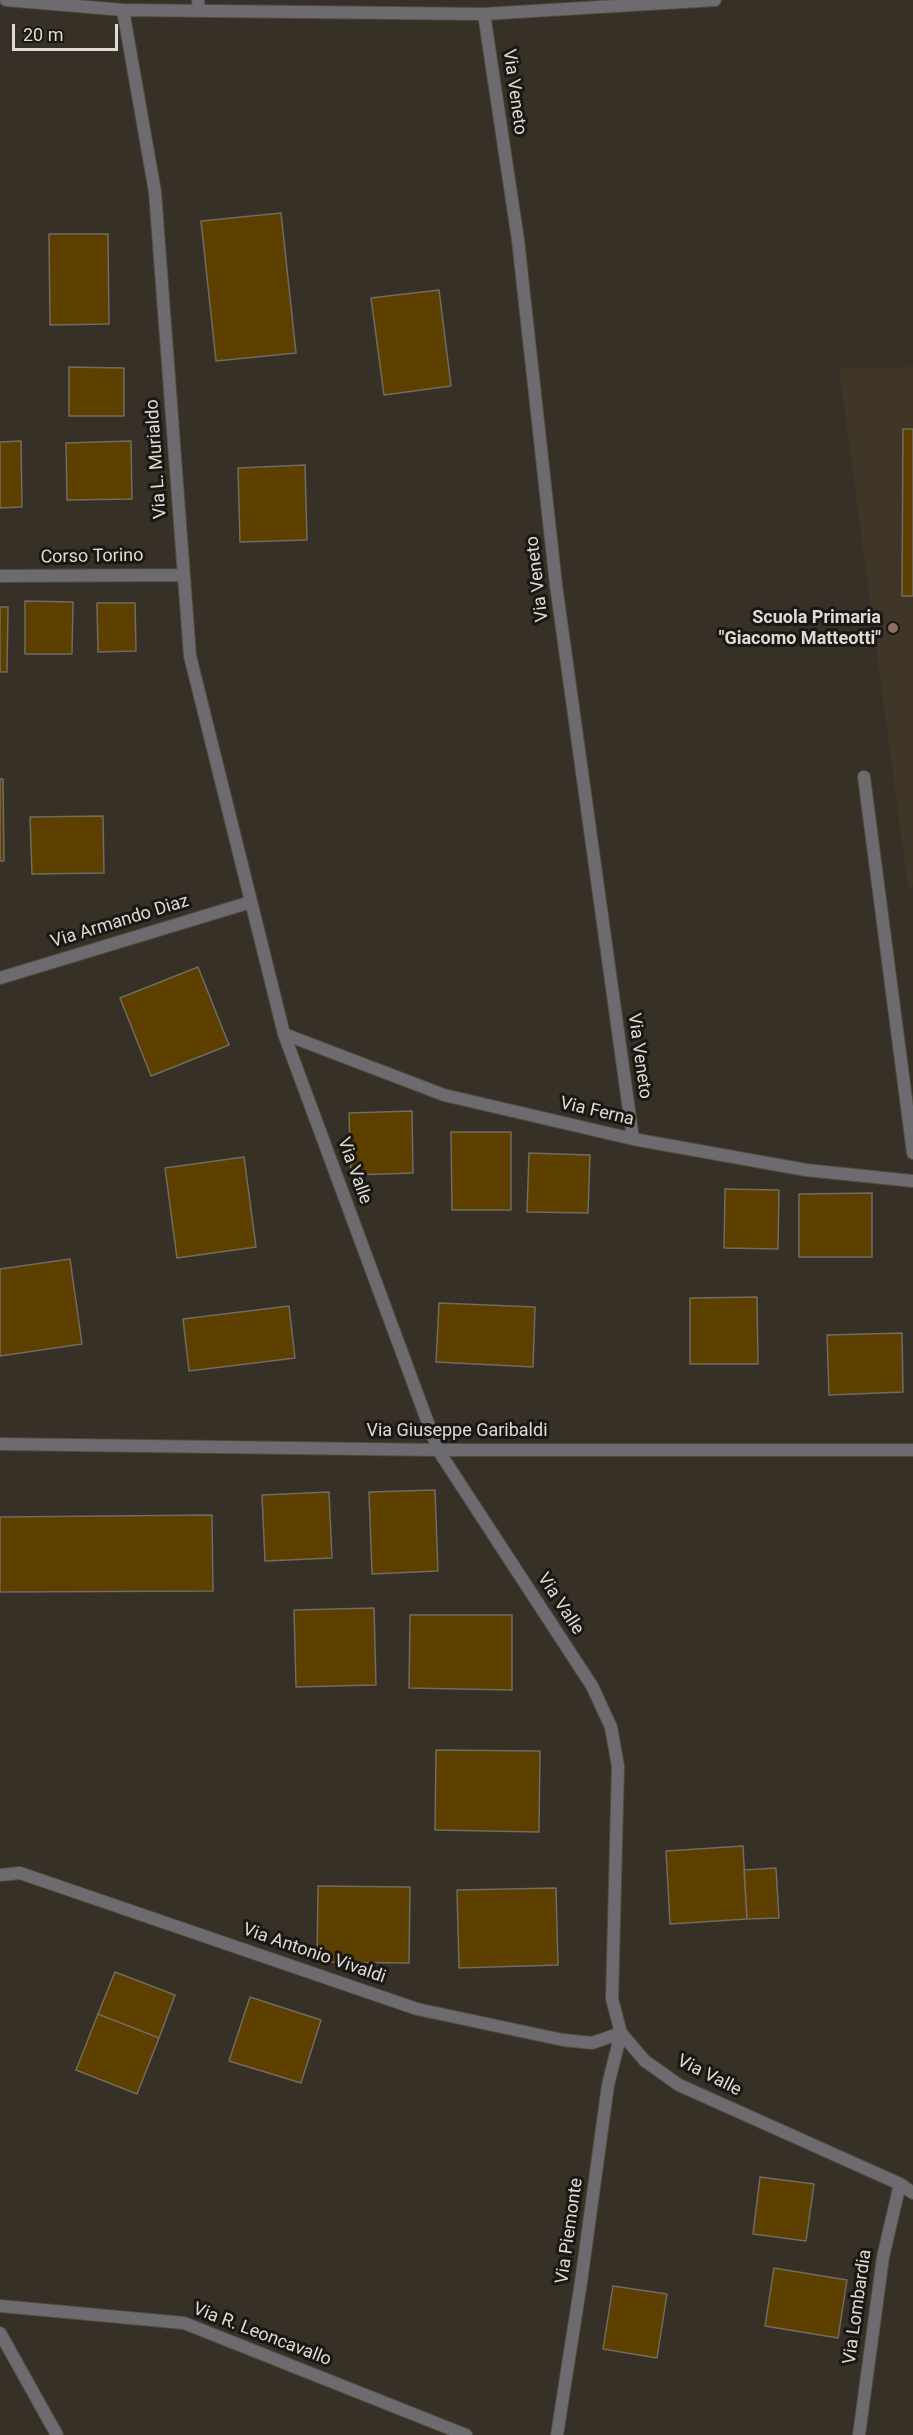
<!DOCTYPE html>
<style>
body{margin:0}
#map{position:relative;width:913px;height:2435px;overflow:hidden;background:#363027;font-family:Roboto,sans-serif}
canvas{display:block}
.scale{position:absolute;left:12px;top:24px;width:106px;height:27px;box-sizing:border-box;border:3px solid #dfdbd6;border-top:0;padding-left:8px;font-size:18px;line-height:21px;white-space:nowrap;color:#dfdbd6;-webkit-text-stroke:4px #1b1814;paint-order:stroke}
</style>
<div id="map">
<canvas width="913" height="2435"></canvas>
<div class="scale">20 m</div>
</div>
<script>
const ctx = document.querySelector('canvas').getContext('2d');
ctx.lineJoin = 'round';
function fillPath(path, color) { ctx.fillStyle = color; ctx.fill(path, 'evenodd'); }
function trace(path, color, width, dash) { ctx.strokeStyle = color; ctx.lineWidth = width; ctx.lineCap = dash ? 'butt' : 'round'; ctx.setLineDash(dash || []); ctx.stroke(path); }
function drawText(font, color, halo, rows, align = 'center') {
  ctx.font = font + ' Roboto,sans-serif'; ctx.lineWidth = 6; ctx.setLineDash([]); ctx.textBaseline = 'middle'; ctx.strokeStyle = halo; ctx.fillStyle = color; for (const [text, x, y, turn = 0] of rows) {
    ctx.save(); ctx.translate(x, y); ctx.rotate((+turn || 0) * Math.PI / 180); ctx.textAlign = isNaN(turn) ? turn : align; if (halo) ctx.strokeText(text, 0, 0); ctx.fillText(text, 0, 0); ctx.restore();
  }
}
const built = new Path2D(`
 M913 367V887H908L839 368Z`);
const building = new Path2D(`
 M281 213 296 353 216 361 201 221Z
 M49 234H108L109 324 50 325Z
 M439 290 451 386 384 395 371 298Z
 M69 367 124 368V416H69Z
 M903 429H913V596H902Z
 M21 441 22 507 0 508V442Z
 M131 441 132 499 67 500 66 443Z
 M305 465 307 540 240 542 238 468Z
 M25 601 73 602 72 654H25Z
 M97 603H135L136 651 98 652Z
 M0 607H8L7 672H0Z
 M0 779H3L4 861H0Z
 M103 816 104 873 32 874 30 817Z
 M198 967 229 1045 151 1076 120 998Z
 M412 1111 413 1173 351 1175 349 1113Z
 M451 1132H511V1210H452Z
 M529 1153 590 1155 588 1213 527 1212Z
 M244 1157 256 1247 177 1258 165 1168Z
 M725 1189 779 1190 778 1249 724 1248Z
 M872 1193V1257H799V1194Z
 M70 1259 82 1344 0 1356V1269Z
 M757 1297 758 1364H690V1298Z
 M439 1303 535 1307 533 1367 436 1362Z
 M289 1306 295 1358 189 1371 183 1319Z
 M902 1333 903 1392 829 1395 827 1335Z
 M435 1490 438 1571 372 1574 369 1492Z
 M329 1492 332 1558 265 1561 262 1495Z
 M212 1515 213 1591 0 1592V1517Z
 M374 1608 376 1685 296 1687 294 1610Z
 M410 1615H512V1690L409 1688Z
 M436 1750 540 1751 539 1832 435 1830Z
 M743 1846 747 1919 670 1924 666 1851Z
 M776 1868 779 1918 747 1919 744 1870Z
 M318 1886 410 1887 409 1963 317 1962Z
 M556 1888 558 1965 459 1968 457 1890Z
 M115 1972 175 1995 159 2038 98 2014Z
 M250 1997 321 2020 301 2083 229 2061Z
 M98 2014 159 2038 137 2094 76 2070Z
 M760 2177 814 2184 806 2241 753 2234Z
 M774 2268 847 2280 838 2338 765 2326Z
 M613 2286 667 2294 657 2358 603 2349Z`);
const service = new Path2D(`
 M198 0 199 10`);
const minor = new Path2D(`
 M6 0 123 10 484 14 715 0
 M123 10 155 192 190 656 284 1034 438 1450 592 1686 611 1727 618 1766 612 1999 621 2033 645 2061 679 2085 900 2184 913 2193
 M484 14 518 240 556 585 633 1139
 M0 576 184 575
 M864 777 913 1153
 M0 978 251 902
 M284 1034 444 1095 633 1139 806 1170 913 1181
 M0 1875 20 1873 417 2009 563 2040 592 2043 621 2033
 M0 2306 184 2323 466 2435
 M0 2333 57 2435
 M557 2435 581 2282 608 2085 621 2033
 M859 2435 883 2257 900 2184`);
const tertiary = new Path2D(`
 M0 1444 438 1450H913`);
const markers = [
 [893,628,6,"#8d6e63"]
];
const streetNames = [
 ["Via Veneto",514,92,82],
 ["Via L. Murialdo",157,459,-94],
 ["Corso Torino",92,557,-1],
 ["Via Veneto",538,579,-97],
 ["Via Armando Diaz",120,922,-17],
 ["Via Veneto",639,1056,82],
 ["Via Ferna",597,1112,13],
 ["Via Valle",354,1171,70],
 ["Via Giuseppe Garibaldi",457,1431],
 ["Via Valle",560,1604,57],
 ["Via Antonio Vivaldi",314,1954,19],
 ["Via Valle",709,2076,27],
 ["Via Piemonte",570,2231,-82],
 ["Via Lombardia",858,2307,-82],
 ["Via R. Leoncavallo",262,2335,21]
];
const poiNames = [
 ["Scuola Primaria",881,618],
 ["\"Giacomo Matteotti\"",881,639]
];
fillPath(built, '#3f3627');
fillPath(building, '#5d4000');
trace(building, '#716b60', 1.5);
trace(service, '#514b43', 14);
trace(minor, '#514b43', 14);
trace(tertiary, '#514b43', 14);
trace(service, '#6d6b70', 12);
trace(minor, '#6d6b70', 12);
trace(tertiary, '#6d6b70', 12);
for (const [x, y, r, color] of markers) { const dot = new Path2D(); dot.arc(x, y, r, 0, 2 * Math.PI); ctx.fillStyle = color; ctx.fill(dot); trace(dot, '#1b1814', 2); }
drawText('18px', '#dfdbd6', '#1b1814', streetNames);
drawText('bold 18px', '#dfdbd6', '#1b1814', poiNames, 'right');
</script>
